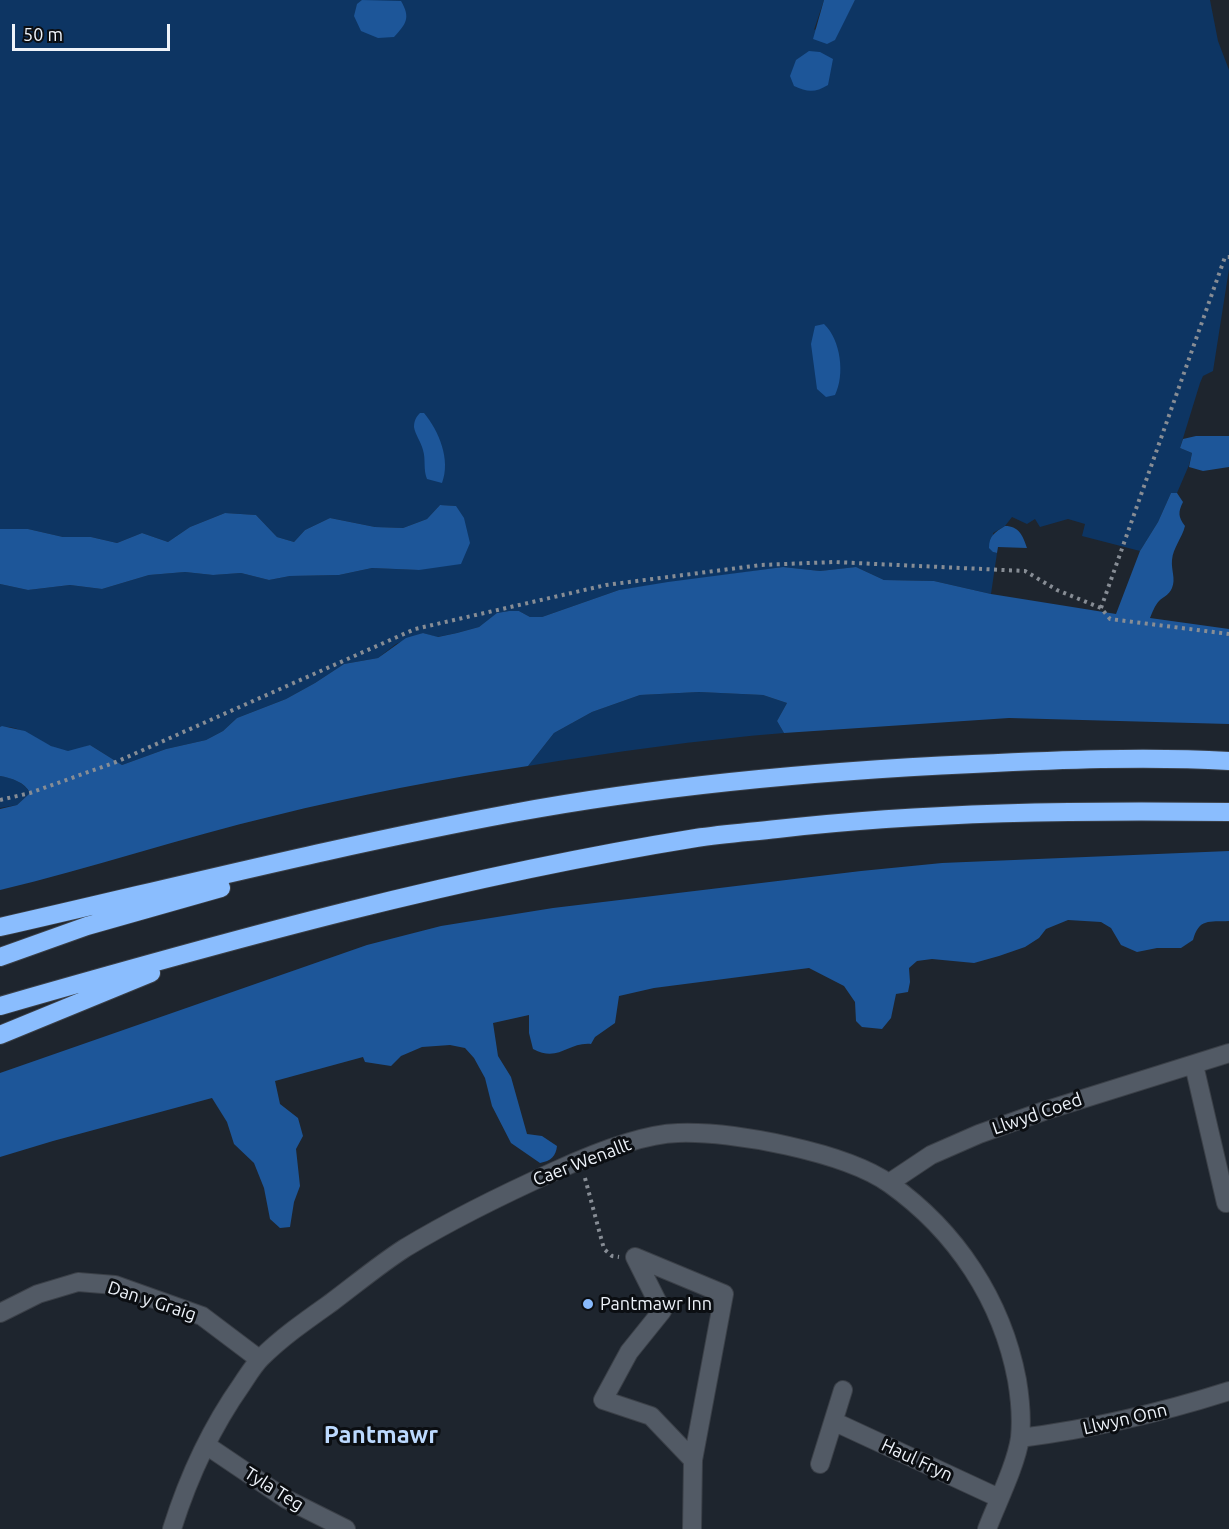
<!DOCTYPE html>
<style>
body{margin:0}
#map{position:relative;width:1229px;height:1529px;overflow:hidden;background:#1e252e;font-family:Ubuntu,sans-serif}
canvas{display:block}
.scale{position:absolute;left:12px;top:24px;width:158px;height:27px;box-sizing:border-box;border:3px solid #eef3fa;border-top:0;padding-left:8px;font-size:18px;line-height:21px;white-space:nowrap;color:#eef3fa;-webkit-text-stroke:4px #0b0e12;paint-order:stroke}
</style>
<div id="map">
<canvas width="1229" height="1529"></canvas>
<div class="scale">50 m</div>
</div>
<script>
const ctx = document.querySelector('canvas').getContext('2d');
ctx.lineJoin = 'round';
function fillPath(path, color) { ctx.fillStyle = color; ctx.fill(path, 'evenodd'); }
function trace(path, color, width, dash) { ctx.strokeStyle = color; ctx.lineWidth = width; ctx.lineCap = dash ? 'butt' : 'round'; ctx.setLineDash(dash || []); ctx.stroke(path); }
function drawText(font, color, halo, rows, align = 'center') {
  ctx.font = font + ' Ubuntu,sans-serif'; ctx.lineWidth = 6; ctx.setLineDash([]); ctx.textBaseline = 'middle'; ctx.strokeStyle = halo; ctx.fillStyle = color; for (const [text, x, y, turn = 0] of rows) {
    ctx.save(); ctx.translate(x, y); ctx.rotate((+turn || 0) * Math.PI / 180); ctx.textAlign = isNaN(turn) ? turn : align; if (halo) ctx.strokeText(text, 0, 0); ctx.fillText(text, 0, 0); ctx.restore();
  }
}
const green = new Path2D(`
 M0 0H824L814 30 846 17 855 0H1210L1218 41 1229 70V269L1213 371 1203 376 1200 383 1180 448 1192 453 1189 465 1177 493H1171L1158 522 1140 551 1082 536 1085 524 1068 519 1040 527 1035 519 1027 524 1012 517 1005 526 993 533V552L997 553 991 594 934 581 884 580 856 567 820 571 783 567 619 590 542 617H530L519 611H509L498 613 479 627 457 633 437 637 423 633 396 644 378 658 344 664 315 683 286 699 237 718 223 731 206 740 166 749 122 765 90 745C84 747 74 752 67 751 43 748 25 724 0 727V584L28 590 70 585 102 589 149 575 185 572 213 575 241 573 269 580 290 576 339 575 372 568 419 570 456 506 440 505 427 519 403 528 375 527 330 518 305 530 294 542 277 537 256 515 225 513 190 527 168 542 142 533 117 543 91 537H63L28 529H0Z
 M699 692 763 695 787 703 777 721 784 733C698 740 613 752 528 766L554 733 592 712 640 695Z
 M0 776C12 778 24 782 30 793L17 805 0 808Z`);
const forest = new Path2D(`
 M362 0 401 1C411 18 406 24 394 37L378 38 361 31 354 16 357 4Z
 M824 0H855L835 40 827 44 813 39Z
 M809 51 820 52 833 59 828 85C815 93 807 92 794 86L790 76 796 60Z
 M824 324C841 340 845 375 835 395L826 397 817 389 811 344 815 326Z
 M420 413H424C439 431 451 460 442 483L427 479C423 469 426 460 423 450 421 442 415 434 414 427 414 421 416 417 420 413Z
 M1229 436V467L1203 471 1189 467 1192 453 1180 448 1183 439 1196 436Z
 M1171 493H1177L1183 502C1178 512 1178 517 1185 526 1182 538 1173 548 1172 560 1171 570 1176 579 1172 588 1169 595 1163 597 1159 601 1155 605 1152 613 1150 618L1229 629V724L1009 718 784 733 777 721 787 703 763 695 699 692 640 695 592 712 554 733 528 766C442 779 357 795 273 816 181 838 92 868 0 890V809L17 805 30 793C25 782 11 778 0 776V727L2 726 25 731 51 746 68 751 90 745 122 765 166 749 206 740 223 731 237 718 286 699 315 683 344 664 378 658 406 638 423 633 438 637 457 633 479 627 497 613 509 611H519L530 617H542L619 590 668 582 783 567 820 571 856 567 884 580 934 581 991 594 1116 614 1140 551 1158 522Z
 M440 505 456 506 464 518 470 543 461 564 419 570 372 568 339 575 290 576 269 580 241 573 213 575 185 572 149 575 102 589 70 585 28 590 0 584V529H28L63 537H91L117 543 142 533 168 542 190 527 225 513 256 515 277 537 294 542 305 530 330 518 375 527 403 528 427 519Z
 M1005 526C1019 526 1023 536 1027 548L998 547 997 553 993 552 989 548C989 536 995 532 1005 526Z
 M1229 851V921C1209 922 1199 918 1193 940L1181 948H1157L1137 952 1121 945 1111 928 1101 922 1068 920 1046 929 1039 938 1025 947 999 956 974 963 932 959 917 961 909 968 910 982 908 992 896 994 891 1018 882 1029 862 1027 856 1021 855 1002 844 986 809 968 654 988 619 996 615 1023 595 1037 591 1044C567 1042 559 1063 533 1049L529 1033V1015L493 1023 498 1056 511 1077 527 1134 542 1136 557 1146C556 1156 551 1161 540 1163L511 1143 492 1106 485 1078 474 1058 465 1048 450 1045 422 1047 401 1056 391 1066 365 1062 363 1057 275 1081 280 1104 298 1118 303 1136 296 1149 300 1186 294 1202 290 1227 280 1228 270 1219 264 1188 254 1163 234 1144 227 1122 212 1098 53 1141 0 1157V1073L367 945 441 926 553 908 861 871 942 863Z`);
const path = new Path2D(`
 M1101 608 1225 257H1229
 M0 800 30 793 116 762 415 629 606 585 761 565 834 562 1025 571 1057 590 1101 608 1110 619 1229 634
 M585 1178 604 1249 612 1256 619 1257`);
const minor = new Path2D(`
 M1194 1065 1226 1203
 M889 1183 931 1155 979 1134 1044 1111 1229 1053
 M0 1313 38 1294 78 1282 115 1285 202 1316 259 1359
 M835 1422 999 1498
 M1020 1438C1091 1429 1160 1413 1229 1391
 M206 1445 286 1499 346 1529
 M820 1464 843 1390
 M172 1529C188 1478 211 1428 242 1384 248 1375 254 1365 261 1358 282 1337 308 1319 332 1302 356 1284 380 1264 405 1248 453 1219 504 1194 555 1171 590 1155 640 1134 678 1133 733 1131 845 1152 890 1184 956 1231 1002 1300 1017 1380 1020 1398 1022 1419 1020 1438 1016 1465 997 1503 987 1529
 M692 1529 693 1460 724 1294 635 1257 662 1311 629 1352 603 1400 651 1416 693 1460`);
const highway = new Path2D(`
 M0 927C171 888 341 845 513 813 664 785 819 771 973 764 1058 760 1144 756 1229 761
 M0 957 87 926 221 888
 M0 1006C230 940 460 876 696 838 723 834 750 832 777 829 927 812 1078 810 1229 812
 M0 1035 151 973`);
const markers = [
 [588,1304,6,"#88bafc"]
];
const streetNames = [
 ["Llwyd Coed",1037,1114,-19],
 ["Caer Wenallt",582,1162,-21],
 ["Dan y Graig",152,1301,18],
 ["Llwyn Onn",1125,1419,-13],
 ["Haul Fryn",917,1460,25],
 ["Tyla Teg",274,1489,32]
];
const poiNames = [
 ["Pantmawr Inn",600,1304]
];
const districtNames = [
 ["Pantmawr",381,1435]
];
fillPath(green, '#0d3563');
fillPath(forest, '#1d5699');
trace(minor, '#3b4048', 20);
trace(highway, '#3b4048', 20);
trace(path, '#878d95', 4, [3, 4.5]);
trace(minor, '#525a65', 18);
trace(highway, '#8abdfe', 18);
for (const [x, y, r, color] of markers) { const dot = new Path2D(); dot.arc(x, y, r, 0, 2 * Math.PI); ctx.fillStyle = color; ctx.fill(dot); trace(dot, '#0b0e12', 2); }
drawText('18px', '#eef3fa', '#0b0e12', streetNames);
drawText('18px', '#eef3fa', '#0b0e12', poiNames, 'left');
drawText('bold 24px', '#bcd9fe', '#0b0e12', districtNames);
</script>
